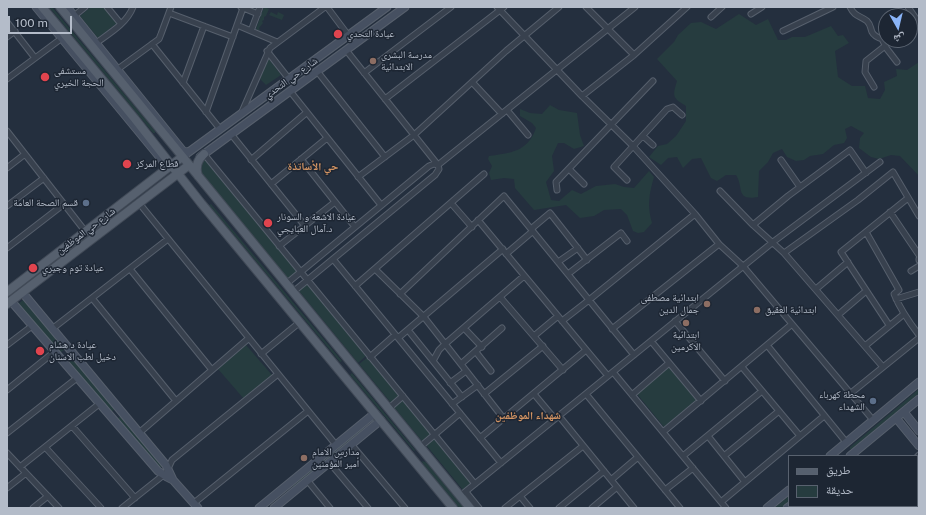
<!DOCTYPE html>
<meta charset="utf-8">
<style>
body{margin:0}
#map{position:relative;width:926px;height:515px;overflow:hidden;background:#242f3e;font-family:"Public Sans","Noto Naskh Arabic",sans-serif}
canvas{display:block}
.frame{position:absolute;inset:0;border:8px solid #b4bcc9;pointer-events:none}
.legend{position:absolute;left:788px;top:455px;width:130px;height:52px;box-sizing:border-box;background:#1d2633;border:1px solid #59626f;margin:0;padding:5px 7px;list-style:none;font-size:12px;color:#b4bcc9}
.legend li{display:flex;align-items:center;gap:8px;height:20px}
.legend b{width:20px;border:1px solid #59626f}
.north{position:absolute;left:878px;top:8px;width:40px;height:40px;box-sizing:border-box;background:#1d2633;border:1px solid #59626f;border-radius:50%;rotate:172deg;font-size:11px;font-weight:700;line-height:16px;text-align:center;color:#b4bcc9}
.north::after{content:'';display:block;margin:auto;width:14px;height:18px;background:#8ab4f8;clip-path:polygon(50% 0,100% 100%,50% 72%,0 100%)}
.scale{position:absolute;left:8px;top:16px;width:64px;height:18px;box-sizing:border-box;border:2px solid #b4bcc9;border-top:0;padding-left:5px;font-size:12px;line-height:14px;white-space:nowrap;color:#b4bcc9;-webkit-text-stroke:3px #1d2633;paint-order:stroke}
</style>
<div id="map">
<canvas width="926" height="515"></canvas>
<div class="frame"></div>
<ul class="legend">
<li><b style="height:5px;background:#56606e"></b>طريق</li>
<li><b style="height:11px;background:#263c3f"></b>حديقة</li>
</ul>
<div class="north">ش</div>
<div class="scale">100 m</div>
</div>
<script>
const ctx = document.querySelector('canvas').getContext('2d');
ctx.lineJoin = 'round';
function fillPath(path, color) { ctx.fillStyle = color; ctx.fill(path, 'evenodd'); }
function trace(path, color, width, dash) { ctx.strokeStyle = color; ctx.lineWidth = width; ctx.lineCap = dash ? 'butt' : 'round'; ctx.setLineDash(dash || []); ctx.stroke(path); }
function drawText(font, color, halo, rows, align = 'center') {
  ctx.font = font + ' "Public Sans","Noto Naskh Arabic",sans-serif'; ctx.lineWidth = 3; ctx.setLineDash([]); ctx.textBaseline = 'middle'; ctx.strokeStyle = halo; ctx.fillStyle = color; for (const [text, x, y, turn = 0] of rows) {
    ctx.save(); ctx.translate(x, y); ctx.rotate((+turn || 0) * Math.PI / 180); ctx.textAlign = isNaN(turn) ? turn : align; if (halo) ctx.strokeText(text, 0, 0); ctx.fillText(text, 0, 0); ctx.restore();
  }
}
const green = new Path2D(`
 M49 7H52L145 119 155 131V133H153Z
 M91 7H104L117 23 98 38 80 16Z
 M264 7 269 9 266 16 264 17V20L262 21 263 23 259 28 260 31 256 29Z
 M271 12 277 15 278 12 284 15 282 20 269 15Z
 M739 14 756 25 768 19 778 40H786L792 37H805L831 26 838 36 843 35 849 43 835 51 838 77 852 86H865L868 98 880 99 885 90 884 82 897 76 896 69 907 70 919 62V176L900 156 891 155 879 159 871 157 859 148 860 138 864 133 851 126 845 129 847 138 844 143 834 145 823 154 810 156 804 160 796 161 787 157 782 149 773 153 768 162 759 171 758 197C735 201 744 187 736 175H726L717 181 711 178 701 158 692 159 683 168 677 157 668 158 661 165 649 157 658 146 667 144 676 136 686 121V106C673 98 672 97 677 81L657 59 674 42 678 35 691 23 701 22 716 29Z
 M268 58 281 75 266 85 260 79Z
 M550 105 559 110 577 113 580 135 584 146 574 149 564 143H558L552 156 554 171 546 182 551 200 559 201 572 190 581 194 596 186 615 184 624 187 634 188 649 171 654 177C649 194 647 206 652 223L644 232 638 233 633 231 627 215 621 209 604 210 594 216 580 218 566 205 534 210 515 188 514 179 504 178 491 180 489 173 492 166 488 159 489 156C510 153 528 152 536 128L532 123 520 116V109L530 113 542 114Z
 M204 159 297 272 286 280 201 175 200 168Z
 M211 204 342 361 340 362 209 205Z
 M307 284 366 356 358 363 299 291Z
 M23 300 65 349 60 353 18 304Z
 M246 345 272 375 244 399 218 369Z
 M70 355 115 409 111 412 66 359Z
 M368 357 400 397 392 404 359 364Z
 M669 367 696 400 664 427 637 394Z
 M352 373 415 450 414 451 350 375Z
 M919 389V393L852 449H850V447Z
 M401 399 431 434 422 441 393 406Z
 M121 416 163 465 159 469 117 419Z
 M362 427 364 429 294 487 292 485Z
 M434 439 471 484 463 490 426 445Z
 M422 461 426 462 464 508H459L423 464Z
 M789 496V502L781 508H774Z`);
const street = new Path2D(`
 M107 7 121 24
 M241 7 258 14
 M327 7 348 35
 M497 7 582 96 633 146 695 214 719 244 743 266 873 420
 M586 7 634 55
 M850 7C855 17 859 15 867 21 871 25 870 27 872 32 874 36 879 38 882 39L887 49 897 62
 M908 7 919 23
 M169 13 233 37
 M751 14 762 7
 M74 16 85 7
 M711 17 722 7
 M7 22 35 58
 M237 25 277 42
 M251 31 260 7
 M783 31 833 7
 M7 37 15 31
 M96 43C110 33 127 23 133 7
 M152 44 220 129
 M267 51 289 79
 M118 69 159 39 161 34 171 7
 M317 71 385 157
 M364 73 451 7
 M7 79 62 38
 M472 82 502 114
 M183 83 204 26
 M874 87 865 72 866 61 885 46
 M290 91 381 205
 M582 96 634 55 687 7
 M385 99 504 7
 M507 110 528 135
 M206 112 243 8
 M241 114 270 48 325 7
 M7 131 85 231
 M231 134 305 226
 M643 136 653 145
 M204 154 475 484
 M301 159 355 227
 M251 160 306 113
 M781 160 800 187
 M7 168 25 154
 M569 169 584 184
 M358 177 414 135 506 51 559 7
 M627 180 614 167 667 109 673 107 682 115
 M271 184 327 138
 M557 190 556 182 653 81
 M720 191 753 225 784 253 883 367
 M139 203 336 445
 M451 203 472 227
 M7 206 44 178
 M890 212 919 255
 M478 220 608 376
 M753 225 788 196 850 150 866 173
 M531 229 550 213 587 260
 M866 232 899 290 894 294C900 309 909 322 919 335
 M279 246 335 202
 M7 248 64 204
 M784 253 858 200 893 172 919 216
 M506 254 533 231
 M333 259 501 463
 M919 259V260
 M558 262 578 248
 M130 269 212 370
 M375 269 424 317 504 419
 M911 271 919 266
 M568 274 621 233 627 241
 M286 284 429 166 434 164 438 165 635 7
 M355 286 484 174
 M816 289 848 262
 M293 292 435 175 439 169 438 165 346 50
 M400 294 504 196 634 355
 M500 297 563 370
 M92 298 176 401
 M896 299 919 292
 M838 315 866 291
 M562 321 589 300 695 214
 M675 321 725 381
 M889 325 841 252 908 198
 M464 328 482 347
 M52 329 168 239
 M612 329 719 244
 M408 330 462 397
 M534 336 558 316
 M398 338 503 249
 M651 341 701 401
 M7 345 32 326
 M767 345 846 442
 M865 346 904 314
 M476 352 491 371
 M261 354 300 322
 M370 357 395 335
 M433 361 439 350 445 344 524 276
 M461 364 502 328
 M742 367 800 436
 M613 372 726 508
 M450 383 466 371
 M7 390 54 352
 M851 393 919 338
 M484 394 543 346
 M534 394 555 419
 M586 394 680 508
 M632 395 669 363
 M452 404 478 385
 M388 409 403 396
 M559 416 634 508
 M72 426 135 498
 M663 432 792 324
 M7 433 77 378
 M139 433 249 338
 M708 436 745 482
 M480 438 586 350
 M351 444 405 508
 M45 447 101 508
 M420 447 460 413
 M7 453 59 508
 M683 456 762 391
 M724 456 779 411
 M917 457 919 455
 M329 462 368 508
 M20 467 99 404
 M307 480 330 508
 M611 480 638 457
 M7 488 26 473
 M665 490 693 468
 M466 492 479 508
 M460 496 773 242 880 162
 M520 496 530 508
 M721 502 824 416
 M194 503 308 411
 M804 506 806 508
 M916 506 918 508
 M33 508 48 496
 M122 508 166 473 172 460 278 374
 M505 508 583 446
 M559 508 604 471
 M592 508 617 487
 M855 508 857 506
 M879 508 881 506`);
const secondary = new Path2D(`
 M36 7 162 160 165 167 163 172
 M67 7 183 151 187 152 190 151
 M182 157 387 7
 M200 157 405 7
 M22 292 166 465 173 480 198 508
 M11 301 158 471 167 477 173 480
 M904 412 919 431
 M896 418 919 446
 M830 456 919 382
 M850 456 919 399
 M259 508 375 413
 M274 508 381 420
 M767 508 789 490
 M787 508 790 506`);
const primary = new Path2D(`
 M42 7 135 119 201 203 453 508
 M60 7 470 508
 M198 176C195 167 197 160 204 154
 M7 292 182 157
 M7 304 189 165`);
const markers = [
 [338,34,5,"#e0444e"],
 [373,61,4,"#8d6e63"],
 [45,77,5,"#e0444e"],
 [127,164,5,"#e0444e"],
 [86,203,4,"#5c6f8a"],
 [268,223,5,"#e0444e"],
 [33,268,5,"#e0444e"],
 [707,304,4,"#8d6e63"],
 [757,310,4,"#8d6e63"],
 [686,323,4,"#8d6e63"],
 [40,351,5,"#e0444e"],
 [873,401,4,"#5c6f8a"],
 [304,458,4,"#8d6e63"]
];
const poiNames = [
 ["عيادة التحدي",347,34],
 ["مدرسة البشرى",381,55],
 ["الابتدائية",381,67],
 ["مستشفى",54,71],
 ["الحجة الخيري",54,83],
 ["قطاع المركز",136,164],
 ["قسم الصحة العامة",78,203,"right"],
 ["عيادة الاشعة و السونار",277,217],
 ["د.آمال العبايجي",277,229],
 ["عيادة توم وجيري",42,268],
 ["ابتدائية مصطفى",699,298,"right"],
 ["جمال الدين",699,310,"right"],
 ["ابتدائية العقيق",765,310],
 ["ابتدائية",686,335,"center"],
 ["الاكرمين",686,347,"center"],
 ["عيادة د هشام",49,345],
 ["دخيل لطب الاسنان",49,357],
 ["محطة كهرباء",865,395,"right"],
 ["الشهداء",865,407,"right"],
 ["مدارس الامام",312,452],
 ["أمير المؤمنين",312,464]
];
const streetNames = [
 ["شارع حي التحدي",291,78,-36],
 ["شارع حي الموظفين",86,231,-37]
];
const neighbourhoodNames = [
 ["حي الأساتذة",313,167],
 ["شهداء الموظفين",528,416]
];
fillPath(green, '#263c3f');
trace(street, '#565f6c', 7);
trace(secondary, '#565f6c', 9);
trace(primary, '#414a57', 10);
trace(street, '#38414e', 5);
trace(secondary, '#465061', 7);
trace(primary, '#56606e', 8);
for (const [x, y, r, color] of markers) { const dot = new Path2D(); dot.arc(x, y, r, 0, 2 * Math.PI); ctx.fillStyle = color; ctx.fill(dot); trace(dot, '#1d2633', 1.5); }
drawText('10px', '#b4bcc9', '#1d2633', poiNames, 'left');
drawText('10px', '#b4bcc9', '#1d2633', streetNames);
drawText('bold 11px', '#d59563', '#1d2633', neighbourhoodNames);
</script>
